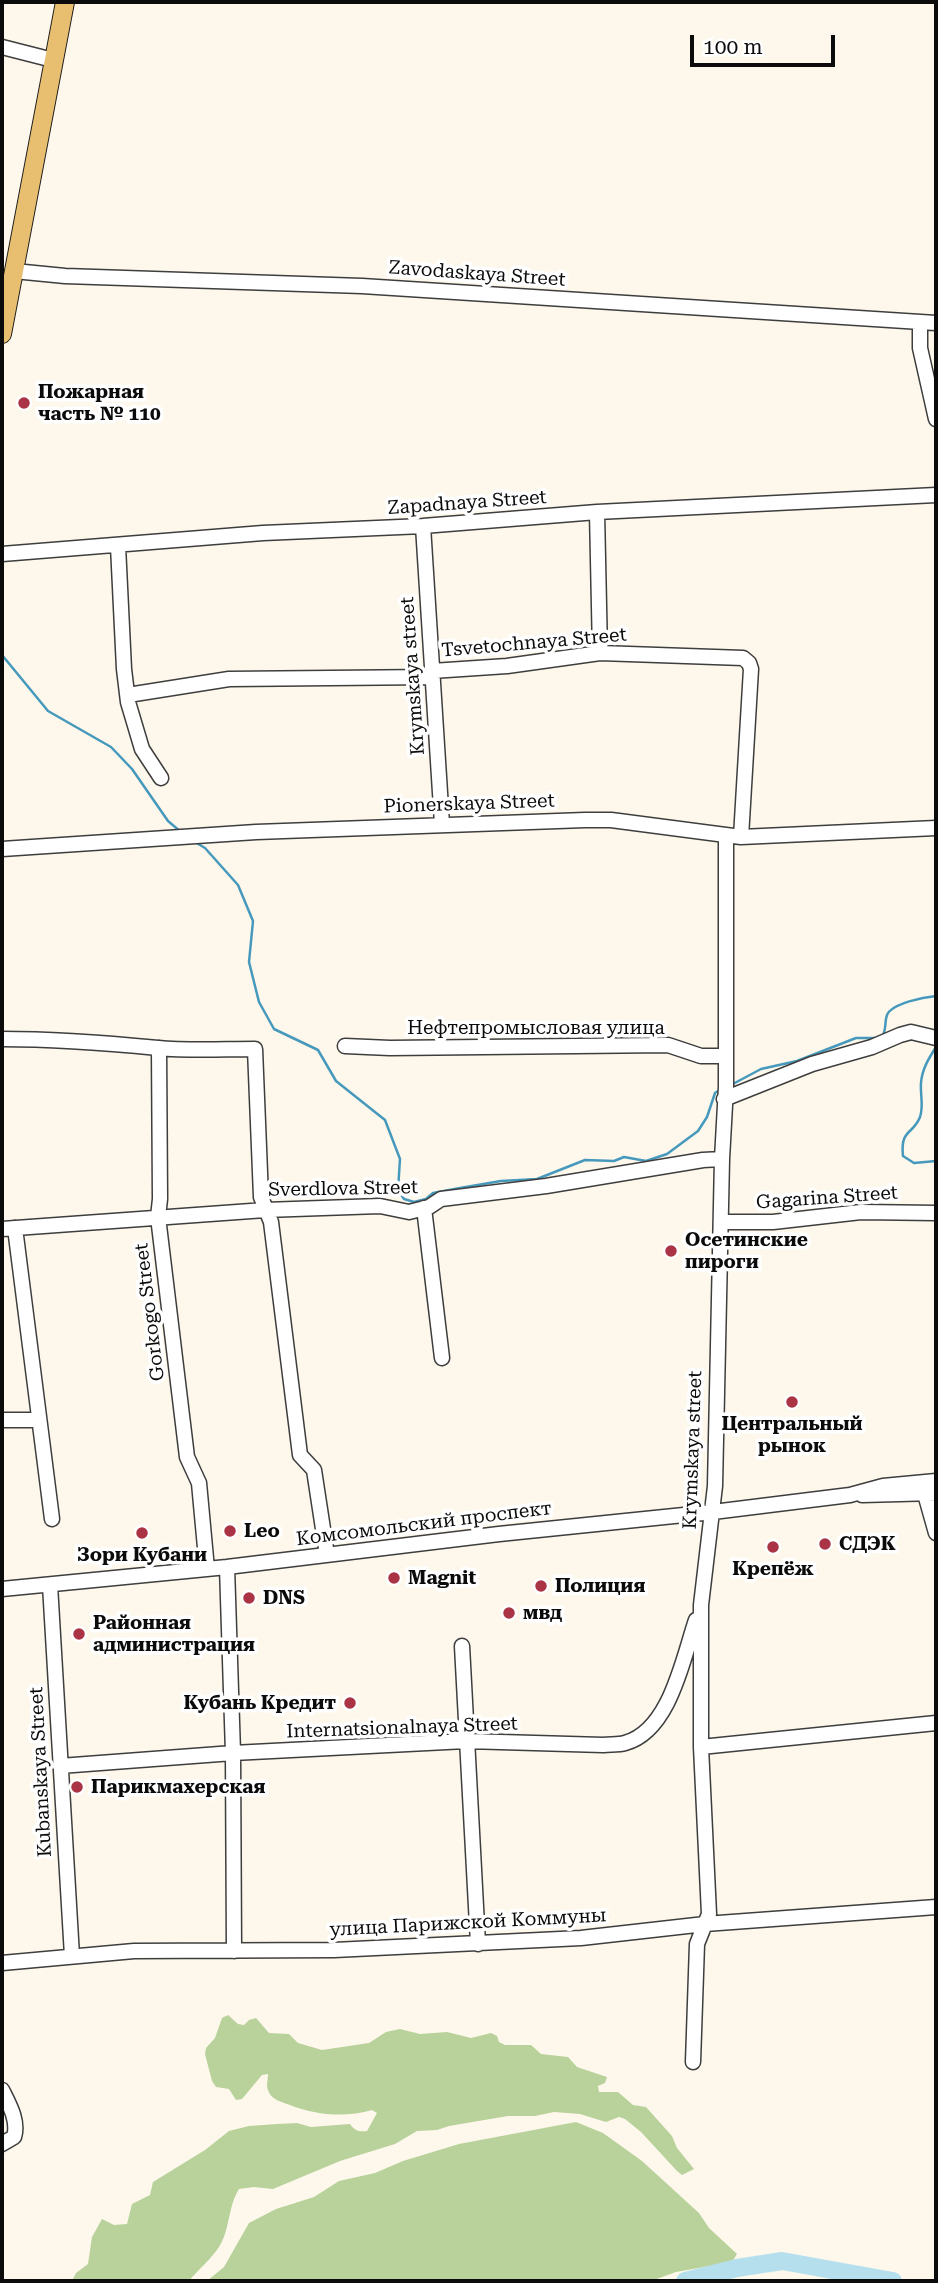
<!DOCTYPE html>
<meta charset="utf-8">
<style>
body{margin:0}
#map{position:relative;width:938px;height:2283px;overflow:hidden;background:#fdf8eb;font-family:"Roboto Serif",serif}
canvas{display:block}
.frame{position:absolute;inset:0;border:4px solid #0b0b0b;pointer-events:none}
.scale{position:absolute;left:690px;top:35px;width:145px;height:32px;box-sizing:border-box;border:4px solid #0b0b0b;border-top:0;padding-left:9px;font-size:21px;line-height:24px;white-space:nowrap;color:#0b0b0b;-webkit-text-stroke:5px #fff;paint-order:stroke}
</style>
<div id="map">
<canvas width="938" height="2283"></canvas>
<div class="frame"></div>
<div class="scale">100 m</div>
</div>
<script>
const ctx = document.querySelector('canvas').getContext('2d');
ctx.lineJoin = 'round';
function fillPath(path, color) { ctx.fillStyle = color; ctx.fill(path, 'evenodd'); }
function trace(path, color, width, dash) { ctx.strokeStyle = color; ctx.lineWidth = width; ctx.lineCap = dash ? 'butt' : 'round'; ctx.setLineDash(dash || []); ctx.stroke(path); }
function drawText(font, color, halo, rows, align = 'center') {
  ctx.font = font + ' "Roboto Serif",serif'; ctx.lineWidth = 7; ctx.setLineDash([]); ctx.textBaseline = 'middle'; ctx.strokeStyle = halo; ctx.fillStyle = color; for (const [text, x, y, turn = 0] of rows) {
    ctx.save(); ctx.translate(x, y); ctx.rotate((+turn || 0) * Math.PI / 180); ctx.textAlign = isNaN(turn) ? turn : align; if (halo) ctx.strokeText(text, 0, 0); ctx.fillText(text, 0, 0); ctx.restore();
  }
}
const forest = new Path2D(`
 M228 2015 238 2024 244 2025 249 2020 256 2018 269 2033 289 2034 298 2043 322 2050 369 2043 386 2032 400 2029 420 2034 447 2032 471 2038 491 2033 497 2036 499 2042 505 2045H531L541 2054 568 2057 577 2067 607 2077 605 2083 598 2086 599 2092H618L633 2105 646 2107 672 2136 677 2148 694 2169 682 2175 677 2171 641 2132 625 2119 619 2117 606 2122 580 2114 554 2112 535 2116H508L449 2126 437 2130 417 2131 395 2144 340 2161 273 2189 254 2187 239 2189C228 2206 230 2230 219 2247 211 2259 198 2270 189 2281H72L76 2273 88 2264 92 2237 102 2219 114 2225 127 2224 132 2204 150 2195 153 2182 205 2150 229 2131 249 2126 277 2124 297 2123 311 2127 350 2124C355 2131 359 2132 367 2131L377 2113 372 2110C345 2118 315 2115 290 2105 282 2102 271 2100 268 2090 266 2086 268 2079 268 2074L262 2075 242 2099 236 2100 229 2089 216 2087 212 2081 205 2054 206 2048 215 2038 222 2018Z
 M576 2122 603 2133 642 2161 699 2213 709 2228 737 2254 732 2262 676 2272 651 2281H207L224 2267 249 2223 276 2209 314 2197 339 2181 375 2173 403 2161 459 2144Z`);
const stream = new Path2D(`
 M2 655 48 711 111 747 132 769 168 821 181 832
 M195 842 205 848 238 885 253 921 249 962 259 1002 274 1029 318 1050 336 1081 385 1120 400 1159 398 1190 404 1199 414 1202 426 1199 433 1193 460 1188 501 1181 537 1179 585 1160 614 1161 624 1157 646 1161 667 1154 698 1131 707 1117 715 1093 721 1089
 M882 1037C887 1029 884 1023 887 1015 892 1003 925 997 936 996
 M936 1047C929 1058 922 1069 921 1083 920 1094 924 1106 920 1117 913 1135 900 1129 903 1156L914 1163 936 1161
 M731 1085 761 1069 797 1061 856 1038H876`);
const river = new Path2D(`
 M685 2281 737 2268 782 2261 893 2281`);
const minor = new Path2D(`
 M2 47 53 60
 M14 271 65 276 362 286 936 323
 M920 322V348L936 419
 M597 512 600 653
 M423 526 442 824
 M118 546 124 669 128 702 142 749 161 778
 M2 554 263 533 423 526 597 512 936 495
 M432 671 507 666 600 653 743 658 749 663 751 669 741 837
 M128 695 229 679 432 677
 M2 849 256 832 585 820H611L741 837 936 828
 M2 1039C54 1039 106 1043 158 1048 190 1051 223 1049 255 1049L261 1197 271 1222 300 1455 314 1470 327 1555
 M345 1046 390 1048 668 1045 701 1056H725
 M159 1048 160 1199 158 1217 187 1457 199 1483 207 1569
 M724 1099 812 1064 872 1047 900 1035 911 1032 936 1038
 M424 1208 442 1358
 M721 1222H773L861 1212 936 1213
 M15 1228 52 1519
 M2 1229 265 1210 380 1206 409 1212 429 1207 441 1199 546 1186 703 1160 722 1159
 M2 1420H39
 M925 1494 936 1533
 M862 1495 936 1493
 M227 1567 233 1753 234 1951
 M50 1585 72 1956
 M2 1589 227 1567 499 1534 713 1512 850 1495 883 1486 936 1481
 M462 1646 478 1944
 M701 1747 936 1723
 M60 1766 233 1753 466 1741 603 1745C610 1744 618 1745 625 1743 670 1731 683 1658 696 1620
 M2 1963 134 1951 334 1950 581 1938 705 1924 936 1907
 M693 2062 697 1944 709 1914 701 1747V1605L715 1486 722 1159 726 1087V837
 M2 2090C9 2104 19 2121 14 2137L2 2144`);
const major = new Path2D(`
 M2 334 65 2`);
const markers = [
 [24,403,7,"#aa3445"],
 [671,1251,7,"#aa3445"],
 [792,1402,7,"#aa3445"],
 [230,1531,7,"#aa3445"],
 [142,1533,7,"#aa3445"],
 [825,1544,7,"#aa3445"],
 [773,1547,7,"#aa3445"],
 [394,1578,7,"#aa3445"],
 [541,1586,7,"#aa3445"],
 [249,1598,7,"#aa3445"],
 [509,1613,7,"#aa3445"],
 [79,1634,7,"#aa3445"],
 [350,1703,7,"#aa3445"],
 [77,1787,7,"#aa3445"]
];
const streetNames = [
 ["Zavodaskaya Street",477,274,4],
 ["Zapadnaya Street",467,503,-4],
 ["Tsvetochnaya Street",534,643,-5],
 ["Krymskaya street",413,676,-94],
 ["Pionerskaya Street",469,804,-2],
 ["Нефтепромысловая улица",536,1028],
 ["Sverdlova Street",343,1189,-1],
 ["Gagarina Street",827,1198,-4],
 ["Gorkogo Street",150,1312,-97],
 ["Krymskaya street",693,1450,-88],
 ["Комсомольский проспект",424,1524,-7],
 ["Internatsionalnaya Street",402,1728,-2],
 ["Kubanskaya Street",41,1772,-93],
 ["улица Парижской Коммуны",468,1923,-3]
];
const poiNames = [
 ["Пожарная",38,392],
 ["часть № 110",38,414],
 ["Осетинские",685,1240],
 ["пироги",685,1262],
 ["Центральный",792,1424,"center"],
 ["рынок",792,1446,"center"],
 ["Leo",244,1531],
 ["СДЭК",839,1544],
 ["Зори Кубани",142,1555,"center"],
 ["Крепёж",773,1569,"center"],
 ["Magnit",408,1578],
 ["Полиция",555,1586],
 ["DNS",263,1598],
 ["мвд",523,1613],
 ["Районная",93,1623],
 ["администрация",93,1645],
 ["Кубань Кредит",336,1703,"right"],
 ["Парикмахерская",91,1787]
];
fillPath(forest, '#b9d19b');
trace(stream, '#4699bc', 2.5);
trace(river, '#b6dfee', 18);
trace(minor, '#3e3e3e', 17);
trace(major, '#1c1c1c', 20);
trace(minor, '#fff', 14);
trace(major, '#e8bf70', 18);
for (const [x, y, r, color] of markers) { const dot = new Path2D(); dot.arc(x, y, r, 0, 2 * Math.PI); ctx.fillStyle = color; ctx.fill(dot); trace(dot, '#fff', 2.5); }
drawText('19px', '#0b0b0b', '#fff', streetNames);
drawText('bold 19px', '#0b0b0b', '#fff', poiNames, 'left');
</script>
